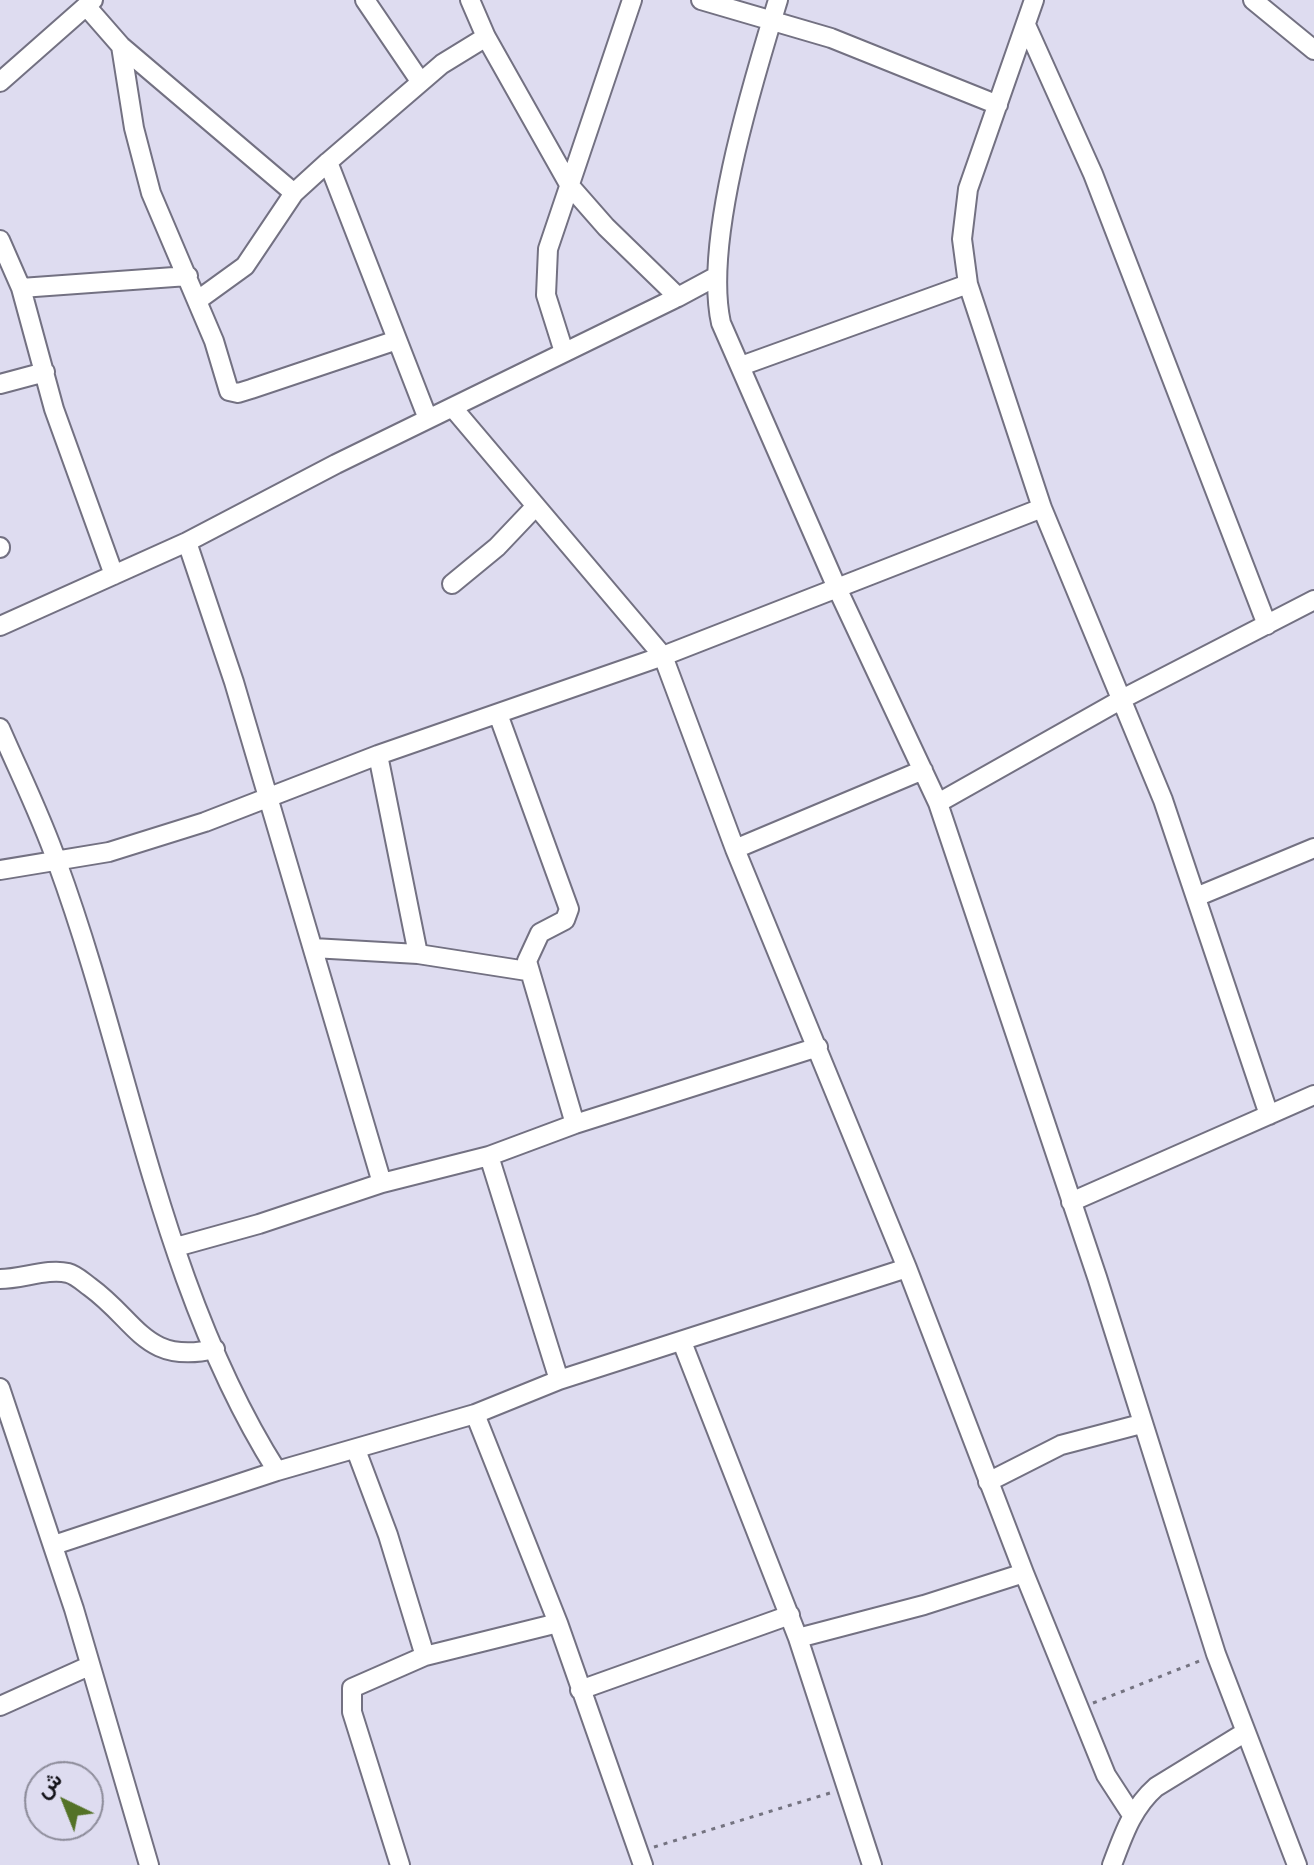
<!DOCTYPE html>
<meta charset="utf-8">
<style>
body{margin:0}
#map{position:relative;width:1314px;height:1865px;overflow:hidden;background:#dedcf0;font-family:Figtree,Vazirmatn,sans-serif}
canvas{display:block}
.north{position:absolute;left:24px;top:1761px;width:80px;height:80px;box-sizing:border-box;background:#dedcf0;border:2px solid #8d8c9a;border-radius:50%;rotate:317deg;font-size:22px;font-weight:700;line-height:32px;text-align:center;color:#14131a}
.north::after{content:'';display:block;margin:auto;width:28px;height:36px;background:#547227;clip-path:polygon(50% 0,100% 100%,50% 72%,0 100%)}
</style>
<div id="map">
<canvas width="1314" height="1865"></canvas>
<div class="north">ش</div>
</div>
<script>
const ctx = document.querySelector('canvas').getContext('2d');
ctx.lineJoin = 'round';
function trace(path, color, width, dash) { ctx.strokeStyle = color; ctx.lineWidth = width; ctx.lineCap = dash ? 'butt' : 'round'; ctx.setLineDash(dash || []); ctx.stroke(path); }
const path = new Path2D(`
 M1093 1703 1202 1660
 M654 1847 830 1793`);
const minor = new Path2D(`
 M365 0 420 81
 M470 0 486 37 570 186 606 227 678 297 717 276
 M701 0 831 38 998 105
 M778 0C753 82 703 241 721 323L837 588 938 803 1097 1277 1216 1654 1297 1865
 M1034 0 968 189 962 239 968 284 1042 508 1163 800 1269 1115
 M1253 0 1314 50
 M86 6 121 46 294 193
 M1026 25 1093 174 1267 625
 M121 46 134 128 151 193 214 341 229 391 238 393 251 389 397 340
 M0 82 93 0
 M328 162 428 419
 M0 240 21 288 54 409 114 575
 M21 288 188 276
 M198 300 245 266 294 193 328 162 442 64 486 37
 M564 352 546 295 548 249 632 0
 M741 366 968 284
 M0 384 45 372
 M453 408 663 656 735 849 907 1268 1024 1573 1106 1775 1132 1815
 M187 542 234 682 382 1183
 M0 547V548
 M452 584 497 547 535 507
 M0 626 187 542 336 464 678 297
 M498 714 569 909 565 920 540 933 527 961 575 1124
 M0 728C19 772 41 816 57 862 131 1063 161 1288 277 1471
 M378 755 418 954
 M938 803 1124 698 1314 600
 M735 849 923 770
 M0 870 109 852 205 822 378 755 663 656 1042 508
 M1196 897 1314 848
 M313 948 418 954 527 971
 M489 1156 559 1380
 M1071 1202 1314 1095
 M176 1247 259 1224 382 1183 489 1156 575 1124 818 1047
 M0 1279C22 1279 48 1268 68 1273 76 1275 83 1282 90 1287 138 1322 145 1365 215 1349
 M682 1342 798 1638 872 1865
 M0 1388 74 1609 149 1865
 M475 1414 558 1623 643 1865
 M356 1450 388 1535 425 1656
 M988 1482 1061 1445 1141 1424
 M54 1545 277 1471 475 1414 559 1380 907 1268
 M798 1638 924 1605 1024 1573
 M580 1690 790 1615
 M0 1706 89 1666
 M400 1865 352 1712V1688L425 1656 558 1623
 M1112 1865C1123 1836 1132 1808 1156 1787L1244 1733`);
trace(minor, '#737182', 22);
trace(path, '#747380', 3, [4, 6]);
trace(minor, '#fff', 18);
</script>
